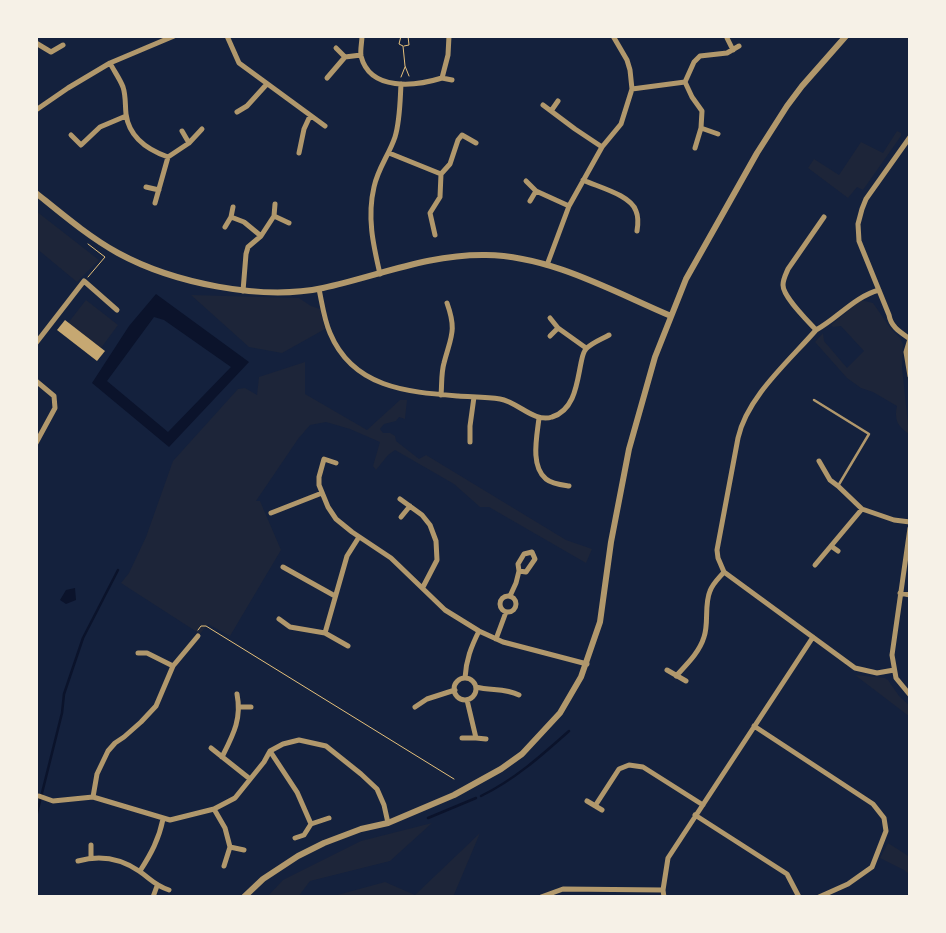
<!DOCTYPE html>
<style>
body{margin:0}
#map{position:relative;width:946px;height:933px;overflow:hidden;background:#14213d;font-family:Signika,sans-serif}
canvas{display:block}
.frame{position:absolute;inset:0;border:38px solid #f6f1e7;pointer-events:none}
</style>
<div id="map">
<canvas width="946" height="933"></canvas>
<div class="frame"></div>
</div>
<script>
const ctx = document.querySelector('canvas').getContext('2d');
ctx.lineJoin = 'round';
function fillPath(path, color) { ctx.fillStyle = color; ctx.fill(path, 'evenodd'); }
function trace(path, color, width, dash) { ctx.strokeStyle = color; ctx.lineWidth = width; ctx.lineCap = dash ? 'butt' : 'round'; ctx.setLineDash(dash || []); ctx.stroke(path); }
const green = new Path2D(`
 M897 131 901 133V136L863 190 857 187 848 198 808 168 814 159 839 175 861 142 883 153Z
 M36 211 99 260 77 282 36 248Z
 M191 295 299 298 311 306 320 309 325 329 282 353 249 347Z
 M86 300 118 325 101 348 68 323Z
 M861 300 873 303 891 329 900 338 903 344 902 367 909 434C897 426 894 419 897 406L873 392 861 388 847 378 815 342 823 333 824 341 847 368 864 351 841 326 833 327 831 325Z
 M305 362V394L367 430 400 400H407L405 419 399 417 396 421 384 424 380 429 383 433H390L395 436 396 441 419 459 426 455 566 540 592 549 586 563 489 507H480L454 484 395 450 388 455 376 470 373 466 380 442 350 429 326 422 310 425 298 439 256 501H260L281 550 230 636 208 624 200 634 121 583 129 573 146 537 173 461 238 389 245 388 257 395 259 377Z
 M855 675 885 678 888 680 899 696 910 706V717Z
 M432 823 390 861 310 881 298 897H267L283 880 361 841Z
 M480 833 453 897H330L385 882 415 895Z
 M888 843 910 857V875L904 870 880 858Z`);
const water = new Path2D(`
 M156 294 249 362 169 447 92 383 129 326ZM154 317 164 320 231 367 168 432 107 381Z
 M75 588 76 600 66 604 60 600 66 590Z`);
const stream = new Path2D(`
 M481 796C514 780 541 756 569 731
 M36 817 62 713 64 694 83 638 118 570
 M428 818 476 798`);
const building = new Path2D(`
 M65 320 105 351 97 361 57 330Z`);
const path = new Path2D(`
 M401 36 399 44 403 46 405 66 409 76
 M404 46 409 45 408 36
 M401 77 405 67
 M88 244 105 257 88 277
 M198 630 201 626H206L454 779`);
const service = new Path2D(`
 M814 400 869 434 838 486`);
const minor = new Path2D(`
 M227 36 239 63 325 126
 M362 36C362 42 360 50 361 56 370 92 416 86 442 78L448 55 449 36
 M727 38 733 50
 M36 43 51 52 63 45
 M336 48 345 57
 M110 63C114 71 120 79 123 87 126 96 125 105 126 114 129 137 148 150 168 157
 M327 78 345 57 361 55
 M442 78 452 80
 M685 82 692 97 702 111 701 128 695 148
 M632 89 685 82 694 62 700 56 727 53 739 46
 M543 105 575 129 602 147
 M36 110 68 88 110 63 174 36
 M551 111 558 101
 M237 112 247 106 266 85
 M701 128 718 134
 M182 131 189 143
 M71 135 81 145 100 127 126 116
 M910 137 866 199 862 209 858 224 859 241 889 315C891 327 900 332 910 339
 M299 153 304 129 310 116
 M389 153 441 174
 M583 180C598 187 631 195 636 211 639 218 638 225 637 231
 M526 181 536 191 569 206
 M146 187 159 190
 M530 201 536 191
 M155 203 168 157 189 143 202 129
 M274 216 289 223
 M231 217 244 222 261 236
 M225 227 231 217 233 207
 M435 235 430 213 440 197 441 174 450 164 458 140 462 135 476 143
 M547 265 569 206 602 147 621 124 632 89 630 70 627 60 613 36
 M380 274C373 244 367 217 374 187 378 168 389 155 395 137 400 121 400 102 401 84
 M319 289C322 303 324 319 330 333 353 388 407 392 458 396 472 397 487 397 500 399 518 402 534 423 552 417 575 410 577 382 581 363 582 358 583 352 586 349 591 343 602 339 609 335
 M879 290C854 297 838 318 816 330 789 361 747 397 738 438L717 550 718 558 724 572 855 668 877 673 894 670
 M243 291 246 254 248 247 261 236 274 216 275 204
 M550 318 558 328 586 348
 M816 330C807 320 783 297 783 285 783 279 786 274 788 269L824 217
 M550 336 558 328
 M910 339 906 352 910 376
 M36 343 84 281 117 310
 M36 381 54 396 55 408 36 443
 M441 395C442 385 441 373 444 363 451 336 457 331 447 303
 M539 418C537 436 530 466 546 479 552 484 562 485 569 486
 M470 442V426L474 397
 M819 461 830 480 838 486 862 509 894 520 910 522
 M336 463 324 459 319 477V485L328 507 336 519 352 532 391 558 445 610 479 631 503 642 587 664
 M400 499 422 515 430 525 436 541 437 560 423 587
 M271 513 322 493
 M401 517 410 506
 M910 528 892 655 896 678 910 695
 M831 546 838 551
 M815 565 862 509
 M283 567 335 596
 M900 593 910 595
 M500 604a8 8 0 1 1 16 0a8 8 0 1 1-16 0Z
 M510 596 516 583 519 571 518 564 524 554 532 552 535 559 526 572 519 571
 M279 619 290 627 325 633 348 646
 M325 633 347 556 359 537
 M496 639 506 612
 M138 653H147L173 666
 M667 670 686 681
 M676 676C687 664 699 653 704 637 709 623 704 605 710 591 713 583 719 578 724 572
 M465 678C466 660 471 647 479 631
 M454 689a11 11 0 1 1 22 0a11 11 0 1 1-22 0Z
 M476 687C491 691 505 688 519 695
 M240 707H251
 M415 707 427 699 455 690
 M754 726 873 804 884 818 886 831 872 867 848 884 819 897
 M462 738H476L467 700
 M476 738 486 739
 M211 748 250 779
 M270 751 297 792 311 824
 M222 757C233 735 242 719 237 694
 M39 796 53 801 93 797 170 820 214 809 235 798 264 762 270 751 283 744 299 740 326 746 361 774 377 789 384 805 388 823
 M93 797 97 774 108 751 115 743 124 737 141 722 156 706 173 666 198 636
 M587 801 602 810
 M595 806 619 769 629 765 643 767 703 805
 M214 809 225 828 230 847 224 866
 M695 815 787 874 799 897
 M295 838 304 835 311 824 329 818
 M91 845V857
 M230 847 244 850
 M78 861C99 855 120 858 139 871 151 879 154 885 169 890
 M140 871C151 854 159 839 163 819
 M153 897 157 886
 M541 897 563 889 663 890
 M664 897 663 890 668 858 813 637`);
const tertiary = new Path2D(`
 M36 193C62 214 89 237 118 253 173 283 261 301 323 288 378 276 429 254 486 255 551 256 612 291 671 316
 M244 897 263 879 298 856 324 843 361 829 388 823 454 795 501 769 522 754 560 713 581 677 600 622 611 542 629 449 655 357 686 279 757 153 787 106 802 86 846 36`);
fillPath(green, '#1d2539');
fillPath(water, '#0b132b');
trace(stream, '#0b132b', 2.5);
fillPath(building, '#c6a872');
trace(path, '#e5c07b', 1);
trace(service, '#b1986c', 2.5);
trace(minor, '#b1986c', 5);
trace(tertiary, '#b1986c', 6);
</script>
